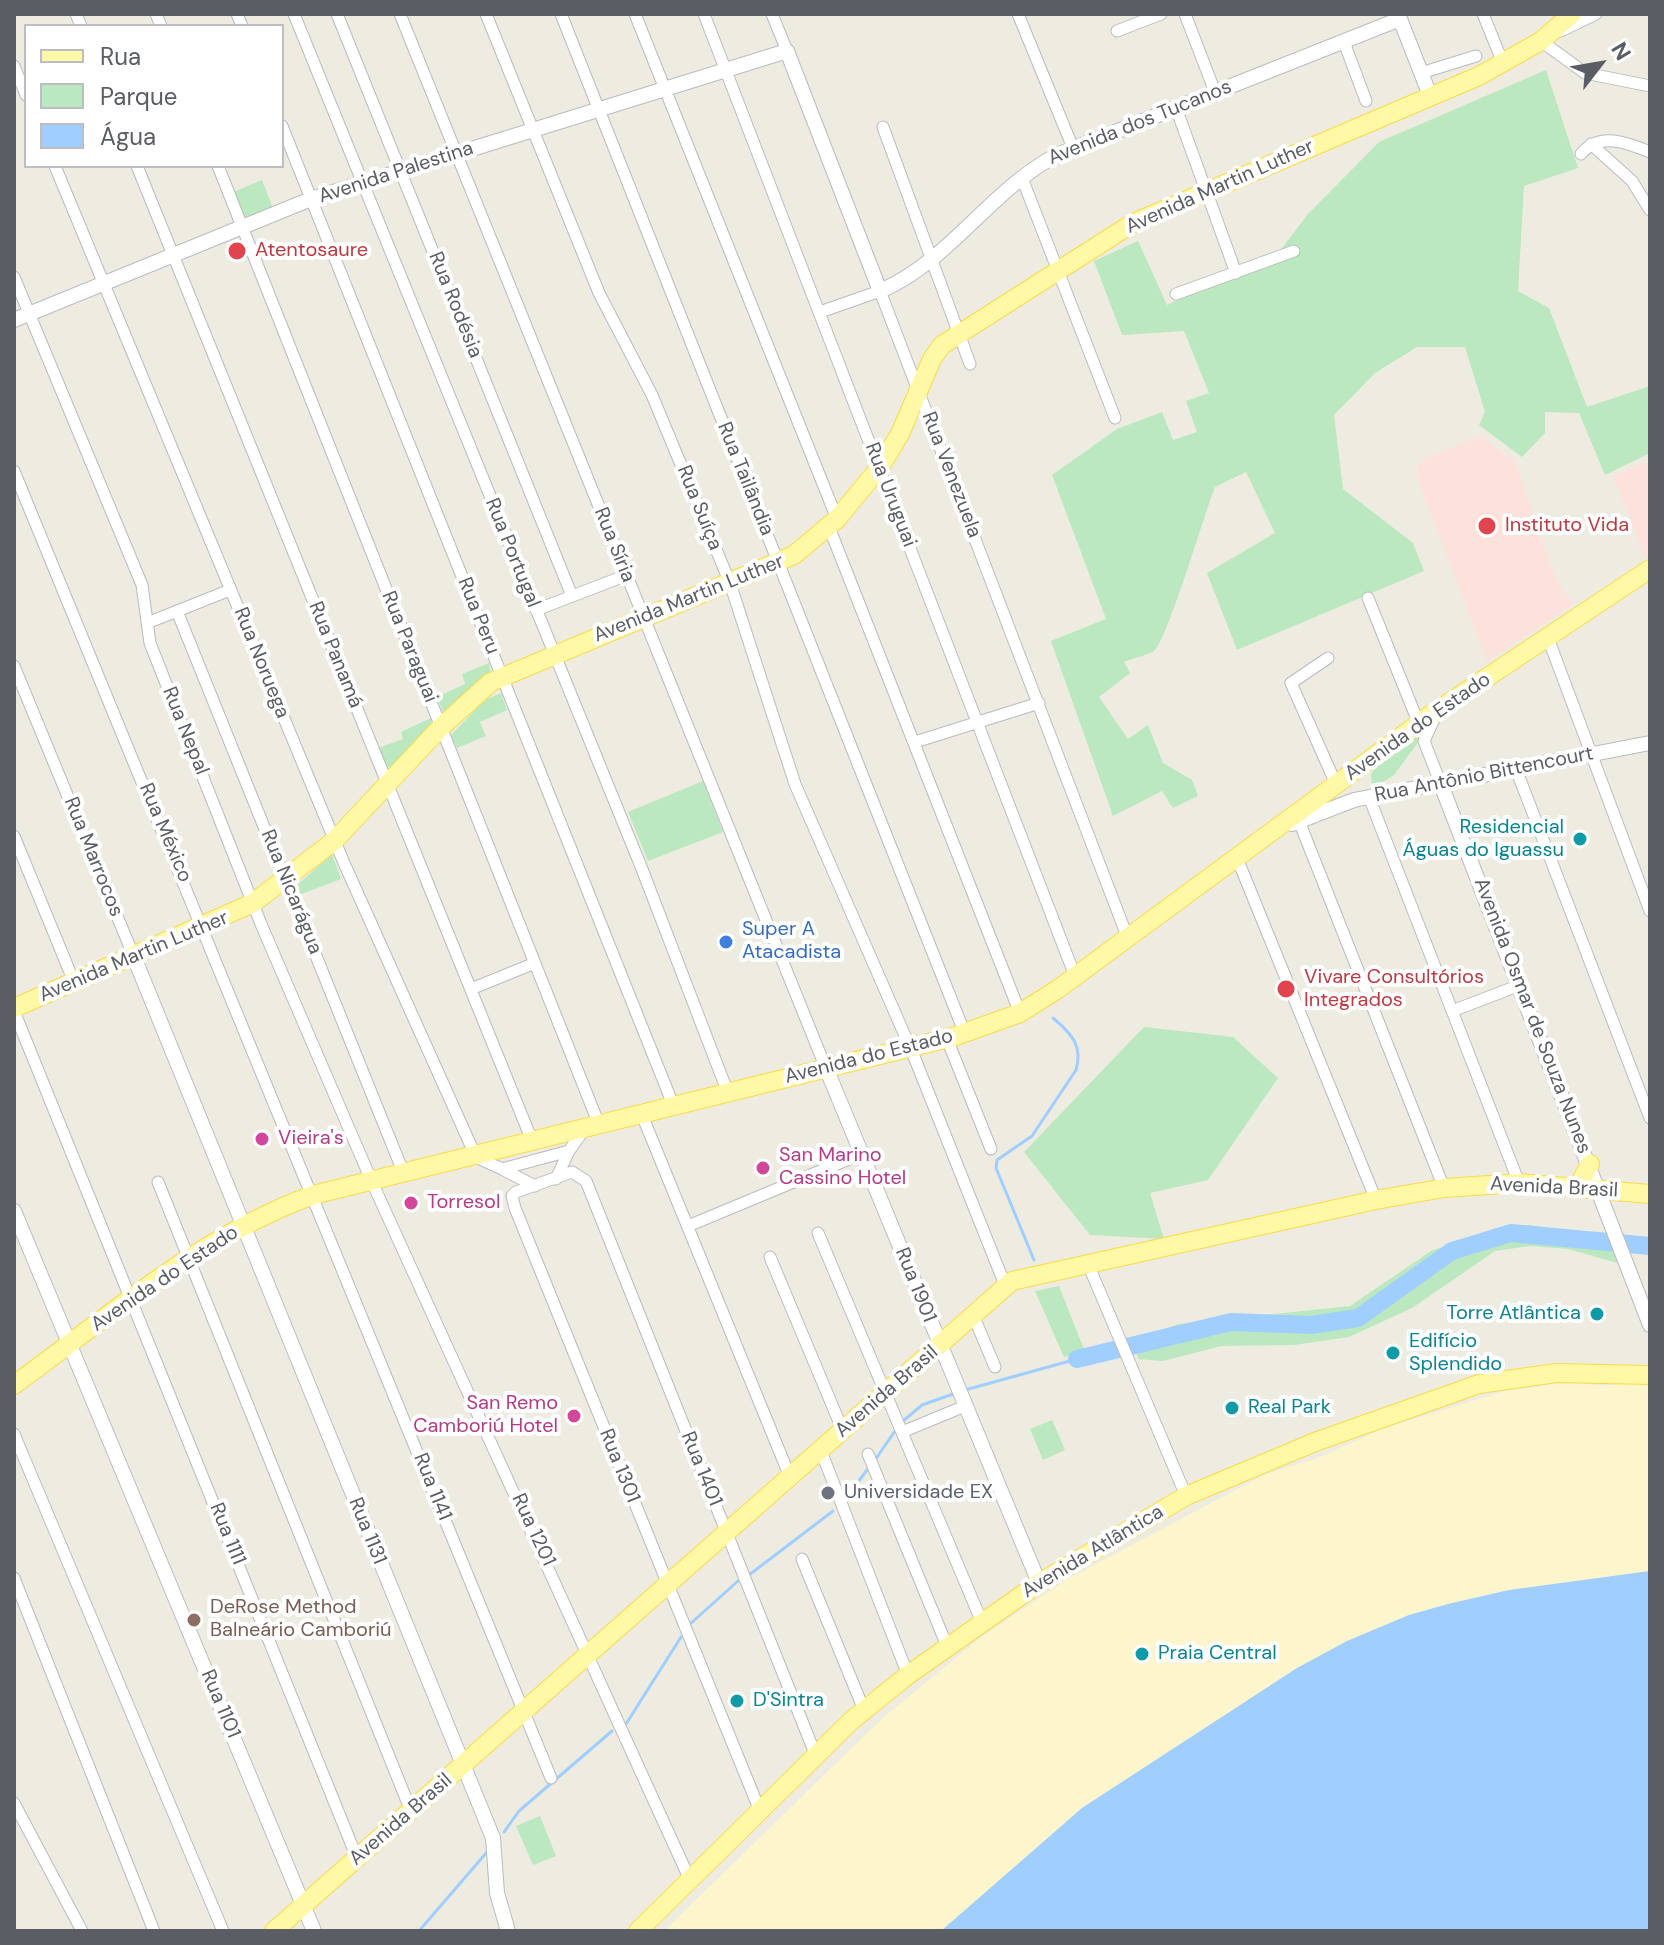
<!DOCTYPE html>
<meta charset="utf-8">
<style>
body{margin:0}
#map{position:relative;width:1664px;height:1945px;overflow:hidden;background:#eeece1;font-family:"DM Sans",sans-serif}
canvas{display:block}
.frame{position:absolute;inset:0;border:16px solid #5a5d63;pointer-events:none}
.legend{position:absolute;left:24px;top:24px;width:260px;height:144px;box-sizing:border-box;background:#fff;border:2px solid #bdbec1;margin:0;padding:10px 14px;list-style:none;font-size:24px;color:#5a5d63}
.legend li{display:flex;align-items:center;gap:16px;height:40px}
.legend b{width:40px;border:2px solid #bdbec1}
.north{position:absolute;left:1560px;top:24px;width:80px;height:80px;-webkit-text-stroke:6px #fff;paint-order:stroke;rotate:59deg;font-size:22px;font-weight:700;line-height:32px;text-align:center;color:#5a5d63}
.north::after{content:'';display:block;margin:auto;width:28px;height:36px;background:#5a5d63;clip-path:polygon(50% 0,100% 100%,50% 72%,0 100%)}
</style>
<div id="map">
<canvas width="1664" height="1945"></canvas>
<div class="frame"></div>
<ul class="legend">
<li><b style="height:10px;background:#fff8a5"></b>Rua</li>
<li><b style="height:22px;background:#bbe8bf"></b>Parque</li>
<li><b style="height:22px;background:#a0ceff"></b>Água</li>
</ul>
<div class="north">N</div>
</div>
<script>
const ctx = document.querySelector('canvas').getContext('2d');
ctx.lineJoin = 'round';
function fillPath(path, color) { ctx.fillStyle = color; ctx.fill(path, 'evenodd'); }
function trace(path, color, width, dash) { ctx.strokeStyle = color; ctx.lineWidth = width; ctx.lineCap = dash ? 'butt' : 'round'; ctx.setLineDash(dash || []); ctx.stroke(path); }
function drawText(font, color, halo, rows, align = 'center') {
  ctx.font = font + ' "DM Sans",sans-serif'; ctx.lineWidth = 8; ctx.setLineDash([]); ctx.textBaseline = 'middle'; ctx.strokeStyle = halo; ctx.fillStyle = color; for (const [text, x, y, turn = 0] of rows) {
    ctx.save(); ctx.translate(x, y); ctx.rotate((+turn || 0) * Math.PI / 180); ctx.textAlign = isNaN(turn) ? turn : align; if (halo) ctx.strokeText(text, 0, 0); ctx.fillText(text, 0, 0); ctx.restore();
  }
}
const medical = new Path2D(`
 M1480 436 1515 461 1554 574 1573 605 1487 661 1417 478 1418 466 1427 457Z
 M1650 460V555L1645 558 1613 476Z`);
const green = new Path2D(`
 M1546 70 1578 168 1524 186 1518 291 1549 308 1587 407 1650 386V453L1605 475 1579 413 1545 412V433L1522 457 1479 425 1485 412 1465 347H1417L1375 373 1334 415 1343 489 1413 543 1424 571 1237 650 1207 573 1275 533 1246 472 1215 487C1205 512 1167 641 1154 651 1146 656 1133 658 1124 662L1130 673 1099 697 1128 739 1148 725 1163 763 1192 780 1198 796 1173 808 1162 791 1113 816 1051 641 1106 619 1052 475 1117 429 1162 412 1173 440 1197 432 1186 401 1209 393 1184 331 1122 335 1094 261 1138 241 1167 305 1279 252 1308 214 1379 142Z
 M262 180 273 208 244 220 233 192Z
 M489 663 490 671 444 715 437 697 465 684 462 674Z
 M501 693 507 710 480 722 486 736 457 748 451 735 485 700Z
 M431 718 432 724 392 768 386 767 378 748 403 739 401 732Z
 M1416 735 1419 741 1394 775 1378 785 1372 784 1371 774 1375 768Z
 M703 781 723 832 648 861 628 812Z
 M332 854 341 879 299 895 296 886Z
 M1144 1027 1233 1037 1278 1078 1208 1180 1150 1193 1164 1239 1090 1235 1024 1152Z
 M1529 1225 1610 1237 1621 1264 1568 1249 1530 1246 1495 1251 1412 1308 1349 1337 1294 1345 1221 1346 1163 1361 1138 1359 1134 1339 1179 1324 1350 1306 1431 1251 1496 1228Z
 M1059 1286 1085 1352 1064 1357 1035 1291Z
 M1052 1420 1065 1450 1043 1460 1030 1429Z
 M540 1816 556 1856 533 1865 516 1826Z`);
const sand = new Path2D(`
 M1629 1382 1650 1383V1571L1509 1590 1448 1604 1409 1615 1347 1641 1297 1668 1082 1808 941 1931H664L886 1715 983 1636 1064 1581 1266 1474 1318 1458 1384 1428 1512 1389C1531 1390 1549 1383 1568 1383 1595 1382 1598 1390 1629 1382Z`);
const water = new Path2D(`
 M1650 1571V1931H941L1082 1808 1297 1668 1347 1641 1409 1615 1448 1604 1509 1590Z`);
const stream = new Path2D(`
 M1034 1260 996 1168 997 1160 1032 1136 1076 1070C1083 1046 1072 1034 1053 1018
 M965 1390 1077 1359
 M903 1421 922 1405 953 1394
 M875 1460 895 1431
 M846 1498 867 1470
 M749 1575 833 1511
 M690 1624 738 1581
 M626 1724 681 1637
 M504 1832 519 1811 612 1731
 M419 1931 487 1852`);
const river = new Path2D(`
 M1077 1359 1231 1322 1311 1325 1358 1318 1452 1251 1511 1233 1650 1246`);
const minor = new Path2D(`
 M76 14 81 26
 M156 14 161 26
 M237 14 242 26
 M294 14 642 869 728 1093
 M337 14 572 596
 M400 14 827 1071
 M486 14 599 293 652 395 730 583 795 784 913 1054 1005 1285
 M561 14 965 1034
 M635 14 837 519
 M704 14 1075 976
 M772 14 787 51
 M1018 14 1073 148
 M1185 14 1215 92
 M1483 14 1503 63
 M1117 31 1161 14
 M1561 31 1596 14
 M1545 39 1541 41 1585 73 1650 86
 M1344 42 1366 101
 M14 66 26 95
 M1421 73 1476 56
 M1176 108 1236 273
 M282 126 674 1107
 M883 127 970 364
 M1591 144 1632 181 1650 210
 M1581 154C1599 131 1628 143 1650 152
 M55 166 344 863 476 1157 502 1169 569 1151 583 1131
 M137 166 533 1143
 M218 166 600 1127
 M1022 178 1115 418
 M14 277 142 585 150 643 261 924 372 1182 690 1880
 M1176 294 1294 251
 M820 312 880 291 1127 936
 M14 471 551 1778
 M829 527 1020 1013
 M1368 598 1419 724
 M536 610 627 575
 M177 611 404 1174
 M147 623 230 590
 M1548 638 1650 911
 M1328 658 1291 683 1336 784
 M14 666 134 957
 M1435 717 1424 741 1440 782
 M915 742 1039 703
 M1516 769 1650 1118
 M1369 797 1519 1183
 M1299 821 1444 1188
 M14 836 74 982
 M1237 858 1376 1200
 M471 989 535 963
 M14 1011 357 1858
 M1452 1011 1520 985
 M947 1039 991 1149
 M642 1115 790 1477
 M502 1169 535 1186
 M556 1179 569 1151
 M158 1182 411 1811
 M688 1226 861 1154
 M818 1233 981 1620
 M770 1257 843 1431
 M1088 1264 1186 1496
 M973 1315 995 1367
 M902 1432 965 1406
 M14 1434 223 1931
 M821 1451 908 1675
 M868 1454 947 1646
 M802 1559 864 1710
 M14 1578 154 1931
 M14 1803 82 1931
 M760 1811 515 1208 512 1196 516 1192 572 1172 586 1181 816 1756`);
const tertiary = new Path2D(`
 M14 320 311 199 787 51 880 291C949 262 991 189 1057 155L1400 19 1431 98
 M1440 782 1650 1325
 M1292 824 1354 800 1650 743
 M134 957 493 1838 497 1893 508 1931
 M829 1075 1039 1583
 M14 1211 314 1931`);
const primary = new Path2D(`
 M14 1008 253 903 334 841 441 727 491 682 794 555 837 519 880 467 900 434 932 359 942 345 1133 223 1479 76 1541 41 1572 14
 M1578 1186 1590 1164
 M14 1385C109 1316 201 1236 313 1195L953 1037 1020 1013 1058 989 1429 716 1650 569
 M274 1931 1012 1281 1376 1200 1444 1188 1519 1183 1650 1194
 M638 1931 851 1721 908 1675 1039 1583 1186 1496 1315 1442 1479 1384 1556 1373 1650 1375`);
const markers = [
 [237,251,10,"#e0444e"],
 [1487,526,10,"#e0444e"],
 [1580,839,8,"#0f9aa8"],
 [726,942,8,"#3f7fe0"],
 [1286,989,10,"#e0444e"],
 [262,1139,8,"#d1479c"],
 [763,1168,8,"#d1479c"],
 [411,1203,8,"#d1479c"],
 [1597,1314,8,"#0f9aa8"],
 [1393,1353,8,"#0f9aa8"],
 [1232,1408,8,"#0f9aa8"],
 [574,1416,8,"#d1479c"],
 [828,1493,8,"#6b7280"],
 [194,1620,8,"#8d6e63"],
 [1142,1654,8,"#0f9aa8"],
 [737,1701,8,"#0f9aa8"]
];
const streetNames = [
 ["Avenida dos Tucanos",1140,123,-22],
 ["Avenida Palestina",396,173,-18],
 ["Avenida Martin Luther",1220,187,-24],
 ["Rua Rodésia",455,305,68],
 ["Rua Venezuela",951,475,69],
 ["Rua Tailândia",745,479,68],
 ["Rua Uruguai",890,495,69],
 ["Rua Suíça",699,508,68],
 ["Rua Síria",614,545,68],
 ["Rua Portugal",512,553,68],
 ["Avenida Martin Luther",689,599,-22],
 ["Rua Peru",478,616,68],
 ["Rua Paraguai",409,647,68],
 ["Rua Panamá",335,655,68],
 ["Rua Noruega",261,663,68],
 ["Avenida do Estado",1418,727,-35],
 ["Rua Nepal",185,731,68],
 ["Rua Antônio Bittencourt",1484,775,-11],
 ["Rua México",165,833,67],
 ["Rua Marrocos",93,857,68],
 ["Rua Nicarágua",291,892,68],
 ["Avenida Martin Luther",134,957,-23],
 ["Avenida Osmar de Souza Nunes",1532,1016,69],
 ["Avenida do Estado",869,1057,-14],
 ["Avenida Brasil",1554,1188,3],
 ["Avenida do Estado",165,1279,-34],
 ["Rua 1901",915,1285,68],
 ["Avenida Brasil",887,1392,-41],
 ["Rua 1301",619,1466,68],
 ["Rua 1401",701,1469,68],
 ["Rua 1141",432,1487,68],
 ["Rua 1201",533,1530,65],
 ["Rua 1131",367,1531,68],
 ["Rua 1111",227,1534,68],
 ["Avenida Atlântica",1093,1552,-31],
 ["Rua 1101",220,1704,67],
 ["Avenida Brasil",401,1820,-41]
];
const healthNames = [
 ["Atentosaure",255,251],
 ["Instituto Vida",1505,526],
 ["Vivare Consultórios",1304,978],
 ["Integrados",1304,1001]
];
const cultureNames = [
 ["Residencial",1564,828,"right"],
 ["Águas do Iguassu",1564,851,"right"],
 ["Torre Atlântica",1581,1314,"right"],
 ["Edifício",1409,1342],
 ["Splendido",1409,1365],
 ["Real Park",1248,1408],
 ["Praia Central",1158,1654],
 ["D'Sintra",753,1701]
];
const shopNames = [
 ["Super A",742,930],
 ["Atacadista",742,953]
];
const hotelNames = [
 ["Vieira's",278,1139],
 ["San Marino",779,1156],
 ["Cassino Hotel",779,1179],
 ["Torresol",427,1203],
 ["San Remo",558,1404,"right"],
 ["Camboriú Hotel",558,1427,"right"]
];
const worshipNames = [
 ["Universidade EX",844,1493]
];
const educationNames = [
 ["DeRose Method",210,1608],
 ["Balneário Camboriú",210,1631]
];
fillPath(medical, '#fde1db');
fillPath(green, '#bbe8bf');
fillPath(sand, '#fdf6cd');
fillPath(water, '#a0ceff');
trace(stream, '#a0ceff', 3);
trace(river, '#a0ceff', 18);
trace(minor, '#b9bbc1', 13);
trace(tertiary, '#b9bbc1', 16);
trace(primary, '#fcda4c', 20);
trace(minor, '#fff', 11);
trace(tertiary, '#fff', 14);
trace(primary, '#fff8a5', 18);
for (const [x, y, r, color] of markers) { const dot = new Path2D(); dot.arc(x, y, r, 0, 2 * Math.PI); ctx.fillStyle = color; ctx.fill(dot); trace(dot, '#fff', 3); }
drawText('20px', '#5a5d63', '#fff', streetNames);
drawText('20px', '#be3a42', '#fff', healthNames, 'left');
drawText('20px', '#0d838f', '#fff', cultureNames, 'left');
drawText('20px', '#366cbe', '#fff', shopNames, 'left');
drawText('20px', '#b23c85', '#fff', hotelNames, 'left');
drawText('20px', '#5b616d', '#fff', worshipNames, 'left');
drawText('20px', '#785e54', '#fff', educationNames, 'left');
</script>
